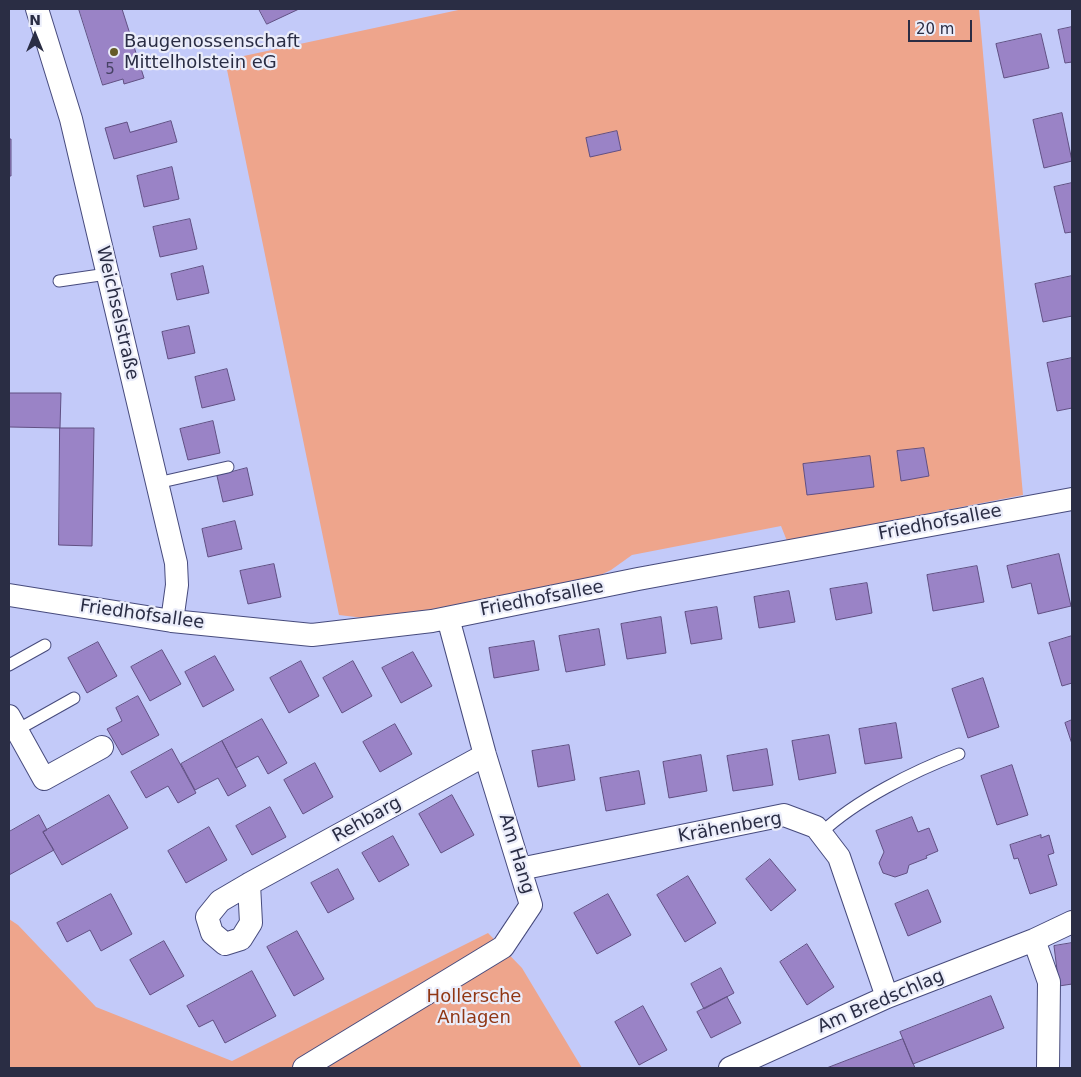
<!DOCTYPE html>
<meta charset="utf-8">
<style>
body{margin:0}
#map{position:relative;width:1081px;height:1077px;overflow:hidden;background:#c3caf9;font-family:"DejaVu Sans",sans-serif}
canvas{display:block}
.frame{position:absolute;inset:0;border:10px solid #2a2d44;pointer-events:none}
.north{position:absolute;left:10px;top:10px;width:50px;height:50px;-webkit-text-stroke:4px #ebedfa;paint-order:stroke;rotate:0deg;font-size:14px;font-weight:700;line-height:20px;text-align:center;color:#2a2d44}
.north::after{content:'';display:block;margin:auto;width:18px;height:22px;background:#2a2d44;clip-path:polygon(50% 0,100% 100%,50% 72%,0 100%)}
.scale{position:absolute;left:908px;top:20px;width:64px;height:22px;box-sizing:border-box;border:2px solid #2a2d44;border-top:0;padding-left:6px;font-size:15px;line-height:18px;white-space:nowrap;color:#2a2d44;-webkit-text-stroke:4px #ebedfa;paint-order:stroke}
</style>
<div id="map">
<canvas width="1081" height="1077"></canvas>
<div class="frame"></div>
<div class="north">N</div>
<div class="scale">20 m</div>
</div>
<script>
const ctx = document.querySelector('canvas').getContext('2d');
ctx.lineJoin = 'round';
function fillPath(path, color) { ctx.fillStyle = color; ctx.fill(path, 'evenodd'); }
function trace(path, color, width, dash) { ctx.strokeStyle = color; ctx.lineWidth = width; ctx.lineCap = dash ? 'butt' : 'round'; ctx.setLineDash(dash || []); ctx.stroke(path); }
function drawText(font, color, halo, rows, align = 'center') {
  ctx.font = font + ' "DejaVu Sans",sans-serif'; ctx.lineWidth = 4.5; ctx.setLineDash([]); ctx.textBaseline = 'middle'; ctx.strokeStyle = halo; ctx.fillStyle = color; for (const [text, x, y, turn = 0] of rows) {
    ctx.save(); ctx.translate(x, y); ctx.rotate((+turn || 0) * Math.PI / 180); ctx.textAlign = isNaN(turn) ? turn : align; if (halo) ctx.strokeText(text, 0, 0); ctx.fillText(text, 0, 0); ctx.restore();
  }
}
const green = new Path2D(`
 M463 9H979L1023 495 787 541 781 526 632 555 611 570 592 579 422 611 364 618 339 615 225 60Z
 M9 919 18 925 96 1007 232 1061 488 933 522 968 582 1068H9Z`);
const building = new Path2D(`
 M79 9H122L144 78 124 84 123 79 103 85Z
 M259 9H299L267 24Z
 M1072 27V62L1065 63 1058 30Z
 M1041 34 1049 68 1004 78 996 44Z
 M1062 113 1072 161 1044 168 1033 120Z
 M171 121 177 142 114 159 105 128 127 122 130 132Z
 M617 131 621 150 590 157 586 138Z
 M9 139H11V176H9Z
 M172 167 179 199 144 207 137 176Z
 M1072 183V232L1065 233 1054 187Z
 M190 219 197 249 160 257 153 227Z
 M203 266 209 293 177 300 171 274Z
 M1072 276V316L1043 322 1035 284Z
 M189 326 195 353 168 359 162 332Z
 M1072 358V408L1057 411 1047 363Z
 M227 369 235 400 202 408 195 377Z
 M9 393H61L60 428 9 427Z
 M213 421 220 453 188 460 180 429Z
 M60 428H94L92 546 59 545Z
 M924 448 929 476 901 481 897 451Z
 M870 456 874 487 807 495 803 464Z
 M247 468 253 495 223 502 217 476Z
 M235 521 242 549 208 557 202 529Z
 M1059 554 1071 606 1038 614 1031 583 1012 588 1007 566Z
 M274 564 281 597 248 604 240 571Z
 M977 566 984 602 933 611 927 575Z
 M867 583 872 613 836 620 830 589Z
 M789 591 795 622 759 628 754 597Z
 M717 607 722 639 691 644 685 612Z
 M661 617 666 653 627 659 621 624Z
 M599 629 605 665 566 672 559 636Z
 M1072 636V683L1062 686 1049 643Z
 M534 641 539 670 494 678 489 648Z
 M98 642 117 676 87 693 68 658Z
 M162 650 181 684 150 701 131 667Z
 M413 652 432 686 401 703 382 668Z
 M215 656 234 690 203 707 185 672Z
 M301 661 319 696 289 713 270 678Z
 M353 661 372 696 342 713 323 678Z
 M983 678 999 727 968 738 952 689Z
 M138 696 159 735 122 755 107 729 122 721 116 708Z
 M262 719 287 763 268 774 258 756 236 768 222 741Z
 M1072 720V744L1065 723Z
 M896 723 902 758 865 764 859 729Z
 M395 724 412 754 380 772 363 742Z
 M829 735 836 773 799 780 792 741Z
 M222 741 246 786 228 796 218 778 195 790 181 764Z
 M569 745 575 780 538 787 532 751Z
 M172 749 196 793 178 803 168 786 146 798 131 772Z
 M767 749 773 785 733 791 727 756Z
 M701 755 707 791 669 798 663 762Z
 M315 763 333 797 303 814 284 780Z
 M1012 765 1028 815 997 825 981 776Z
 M639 771 645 804 606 811 600 778Z
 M109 795 128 828 62 865 43 832Z
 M452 795 474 835 441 853 419 814Z
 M270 807 286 837 252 855 236 826Z
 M39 815 47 830 43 832 54 850 9 875V832Z
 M912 817 918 832 929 828 938 851 926 856 927 858 909 865 907 873 895 877 883 873 879 863 884 852 876 831Z
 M209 827 227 860 186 883 168 851Z
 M1041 835V838L1049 835 1054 853 1048 855 1057 885 1030 894 1018 858 1014 859 1010 845Z
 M393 836 409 865 379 882 362 853Z
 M770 859 796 890 771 911 746 879Z
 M338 869 354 899 328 913 311 883Z
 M688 876 716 923 685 942 657 895Z
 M928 890 941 922 908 936 895 904Z
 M111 894 132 934 101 951 90 930 67 942 57 923Z
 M608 894 631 935 597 954 574 913Z
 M297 931 324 979 294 996 267 947Z
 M164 941 184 976 150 995 130 960Z
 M1072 943V984L1059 986 1054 946Z
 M807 944 834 987 807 1005 780 962Z
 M721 968 734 993 704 1009 691 984Z
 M252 971 276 1016 225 1043 213 1020 199 1027 187 1006Z
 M991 996 1004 1028 913 1064 900 1032Z
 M727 997 741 1023 711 1038 697 1012Z
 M643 1006 667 1050 639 1065 615 1022Z
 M903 1039 915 1068H827Z`);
const service = new Path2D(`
 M59 281 107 274
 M157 483 228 467
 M9 665 45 645
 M17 730 74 698
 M821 833C856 800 914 771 959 754`);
const minor = new Path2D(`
 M37 9 71 119 176 563 177 585 172 621
 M9 595 172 621 312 635 432 621 638 579 1072 499
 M9 716 44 779 102 747
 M520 869 784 815 816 827 839 857 887 997
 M249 884 251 923 241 939 225 944 212 933 207 917 220 901 249 884 485 755
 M1034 940 1049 982 1048 1068
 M304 1068 503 947 531 905 485 755 448 618
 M730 1068 887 997 1034 940 1072 922`);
const markers = [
 [114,52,5,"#655b28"]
];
const numberNames = [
 ["5",110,70]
];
const poiNames = [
 ["Baugenossenschaft",124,42],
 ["Mittelholstein eG",124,63]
];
const streetNames = [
 ["Weichselstraße",117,313,77],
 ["Friedhofsallee",940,523,-11],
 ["Friedhofsallee",542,599,-11],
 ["Friedhofsallee",142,615,8],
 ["Rehbarg",367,820,-29],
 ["Krähenberg",730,828,-10],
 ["Am Hang",516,854,73],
 ["Am Bredschlag",881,1002,-23]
];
const parkNames = [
 ["Hollersche",474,997],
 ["Anlagen",474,1018]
];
fillPath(green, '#eea58c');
fillPath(building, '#9a83c6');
trace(building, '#615083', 1);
trace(service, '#474b7d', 13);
trace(minor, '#474b7d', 24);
trace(service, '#fff', 11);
trace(minor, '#fff', 22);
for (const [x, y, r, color] of markers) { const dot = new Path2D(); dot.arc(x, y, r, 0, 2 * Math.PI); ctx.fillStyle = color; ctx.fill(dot); trace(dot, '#ebedfa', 2); }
drawText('15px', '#464264', null, numberNames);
drawText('18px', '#2a2d44', '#ebedfa', poiNames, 'left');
drawText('18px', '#2a2d44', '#ebedfa', streetNames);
drawText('18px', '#903614', '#ebedfa', parkNames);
</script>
